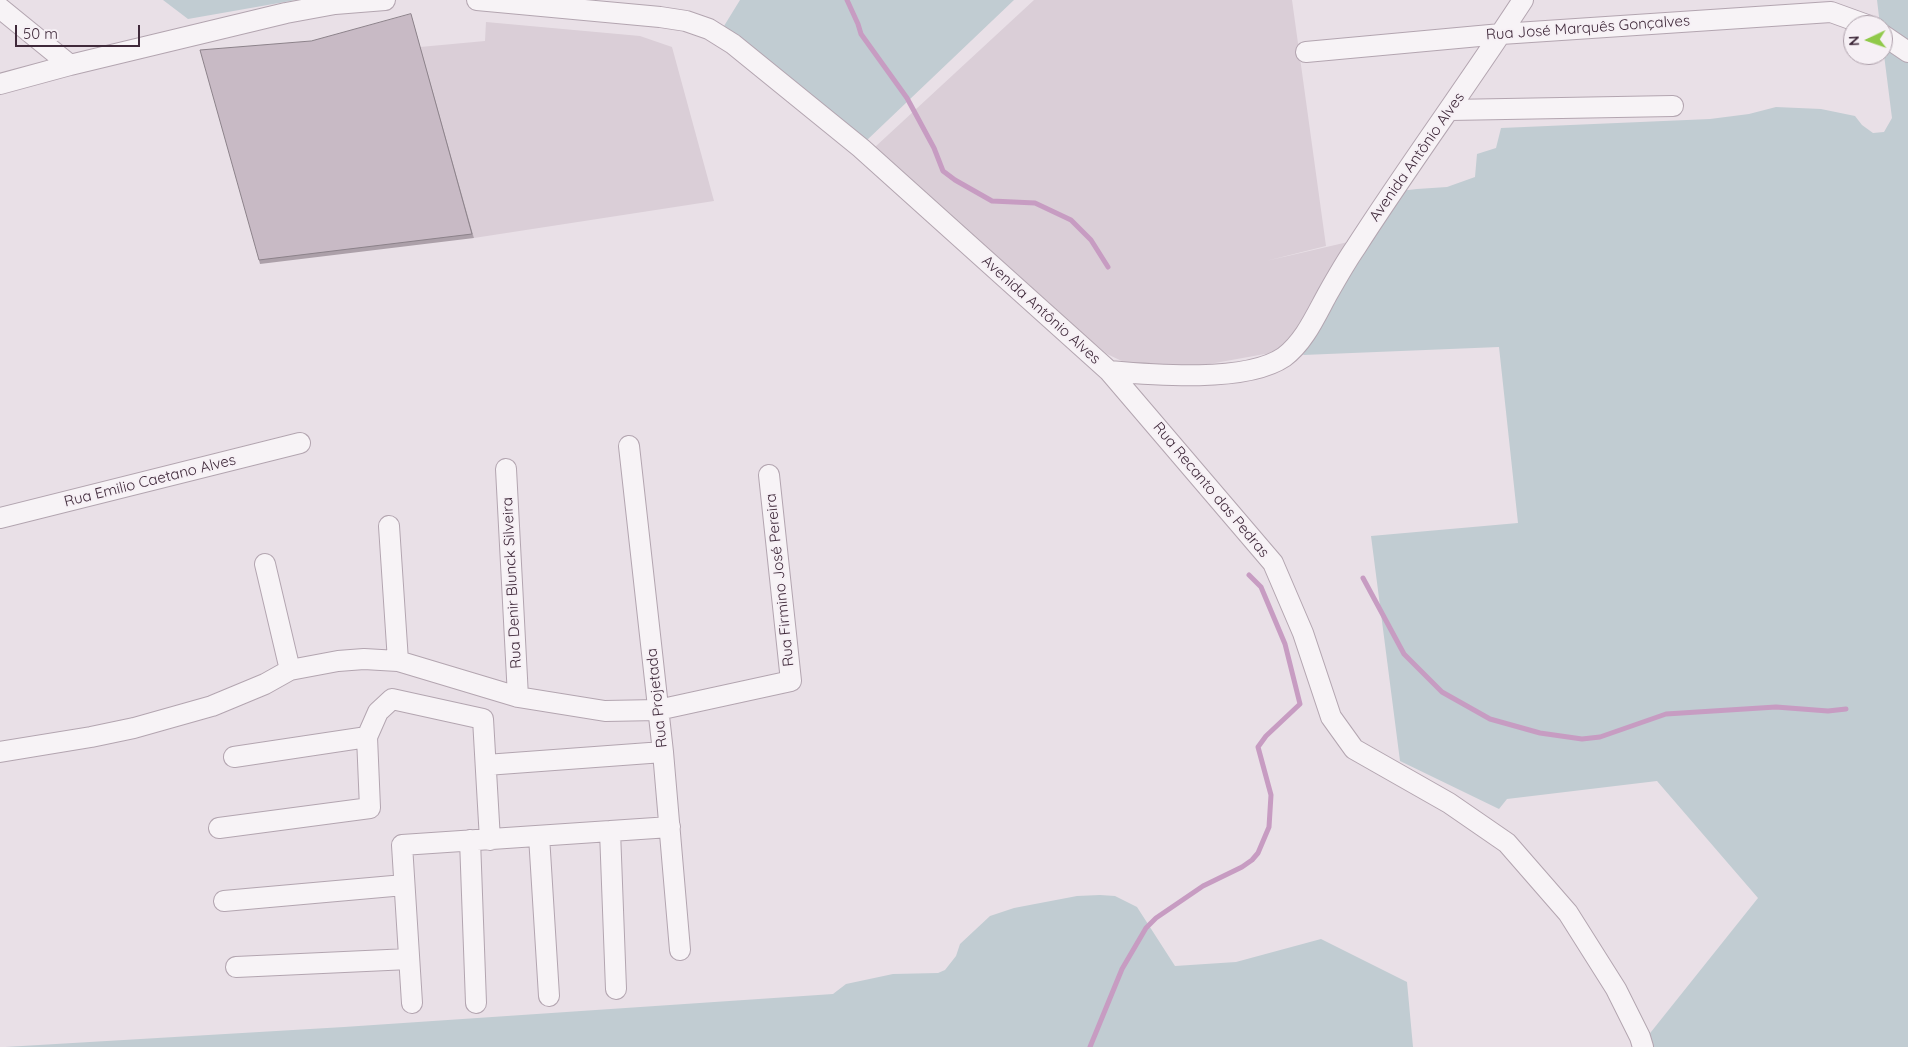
<!DOCTYPE html>
<meta charset="utf-8">
<style>
body{margin:0}
#map{position:relative;width:1908px;height:1047px;overflow:hidden;background:#e9e0e7;font-family:Quicksand,sans-serif}
canvas{display:block}
.north{position:absolute;left:1843px;top:15px;width:50px;height:50px;box-sizing:border-box;background:#f6f0f5;border:1px solid #ada0aa;border-radius:50%;rotate:267deg;font-size:14px;font-weight:700;line-height:20px;text-align:center;color:#3f293a}
.north::after{content:'';display:block;margin:auto;width:18px;height:22px;background:#90c949;clip-path:polygon(50% 0,100% 100%,50% 72%,0 100%)}
.scale{position:absolute;left:15px;top:25px;width:125px;height:22px;box-sizing:border-box;border:2px solid #3f293a;border-top:0;padding-left:6px;font-size:15px;line-height:18px;white-space:nowrap;color:#3f293a;-webkit-text-stroke:4px #f6f0f5;paint-order:stroke}
</style>
<div id="map">
<canvas width="1908" height="1047"></canvas>
<div class="north">N</div>
<div class="scale">50 m</div>
</div>
<script>
const ctx = document.querySelector('canvas').getContext('2d');
ctx.lineJoin = 'round';
function fillPath(path, color) { ctx.fillStyle = color; ctx.fill(path, 'evenodd'); }
function trace(path, color, width, dash) { ctx.strokeStyle = color; ctx.lineWidth = width; ctx.lineCap = dash ? 'butt' : 'round'; ctx.setLineDash(dash || []); ctx.stroke(path); }
function drawText(font, color, halo, rows, align = 'center') {
  ctx.font = font + ' Quicksand,sans-serif'; ctx.lineWidth = 4; ctx.setLineDash([]); ctx.textBaseline = 'middle'; ctx.strokeStyle = halo; ctx.fillStyle = color; for (const [text, x, y, turn = 0] of rows) {
    ctx.save(); ctx.translate(x, y); ctx.rotate((+turn || 0) * Math.PI / 180); ctx.textAlign = isNaN(turn) ? turn : align; if (halo) ctx.strokeText(text, 0, 0); ctx.fillText(text, 0, 0); ctx.restore();
  }
}
const built = new Path2D(`
 M1034 0H1292L1326 246 1266 261 1348 242 1301 329 1276 352 1176 370 1126 363 1107 354 1056 311 875 147Z
 M486 22 640 36 672 47 714 201 474 238 420 47 485 41Z`);
const green = new Path2D(`
 M163 0H296L188 19Z
 M740 0H1014L866 141 724 26Z
 M1877 0H1908V1047H1639L1758 898 1657 781 1507 799 1499 809 1400 761 1371 536 1518 523 1499 347 1303 355 1391 192 1417 189 1447 187 1475 177 1477 154 1496 148 1501 128 1710 119 1749 114 1776 107 1821 109 1855 116 1862 125 1873 133 1884 132 1892 118 1883 47V25H1880Z
 M1100 895 1115 896 1137 907 1175 966 1236 962 1321 939 1407 982 1413 1047H5L344 1027 833 994 846 984 893 974 938 973 945 970 956 956 960 944 990 916 1014 908 1077 896Z`);
const stream = new Path2D(`
 M847 0 858 24 861 34 907 98 934 148 943 171 955 180 992 201 1035 203 1071 220 1091 240 1108 267
 M1363 578 1404 654 1442 692 1490 719 1540 733 1582 739 1600 737 1666 714 1776 707 1828 711 1846 709
 M1090 1047 1122 969 1146 928 1156 918 1203 886 1242 867 1252 860 1258 853 1269 827 1271 795 1258 747 1266 736 1300 704 1285 644 1261 587 1249 575`);
const street = new Path2D(`
 M477 0 660 17 686 21 709 29 733 44 861 148 1109 371 1273 563 1303 633 1331 717 1354 749 1449 803 1507 843 1568 913 1616 989 1640 1037 1643 1047
 M0 8 70 65
 M1883 35 1908 52
 M1306 52 1501 34 1831 12 1867 25
 M0 84 70 65 286 13 335 4 385 0
 M1450 110 1673 106
 M1109 371C1154 375 1246 383 1284 357 1304 342 1315 317 1327 295 1336 279 1345 263 1356 247 1410 163 1469 83 1523 0
 M629 446 663 752 680 950
 M506 469 518 697
 M0 518 300 443
 M389 526 398 661
 M265 564 290 670
 M367 737 378 712 392 699 483 719 490 840
 M0 752 91 737 134 728 212 706 265 684 290 670 338 661 364 659 398 661 518 697 605 711 658 710 791 681 769 475
 M486 765 663 752
 M219 828 370 808 367 737 234 757
 M610 831 616 989
 M539 836 549 996
 M470 840 476 1003
 M224 901 404 885
 M236 967 409 959
 M412 1003 402 845 670 827`);
const wall = new Path2D(`
 M412 18 474 238 260 264 259 260Z`);
const building = new Path2D(`
 M411 14 472 234 259 260 200 50 311 41Z`);
const streetNames = [
 ["Rua José Marquês Gonçalves",1588,28,-4],
 ["Avenida Antônio Alves",1417,157,-55],
 ["Avenida Antônio Alves",1041,310,42],
 ["Rua Emilio Caetano Alves",150,481,-14],
 ["Rua Recanto das Pedras",1211,490,50],
 ["Rua Firmino José Pereira",780,580,-96],
 ["Rua Denir Blunck Silveira",512,583,-93],
 ["Rua Projetada",657,698,-96]
];
fillPath(built, '#daced7');
fillPath(green, '#c1ccd2');
trace(stream, '#c79cc2', 5);
trace(street, '#b3a5b0', 22);
trace(street, '#f7f3f6', 20);
fillPath(wall, '#aca0a9');
fillPath(building, '#c8bac5');
trace(building, '#8c828a', 1);
drawText('15px', '#3f293a', '#f6f0f5', streetNames);
</script>
